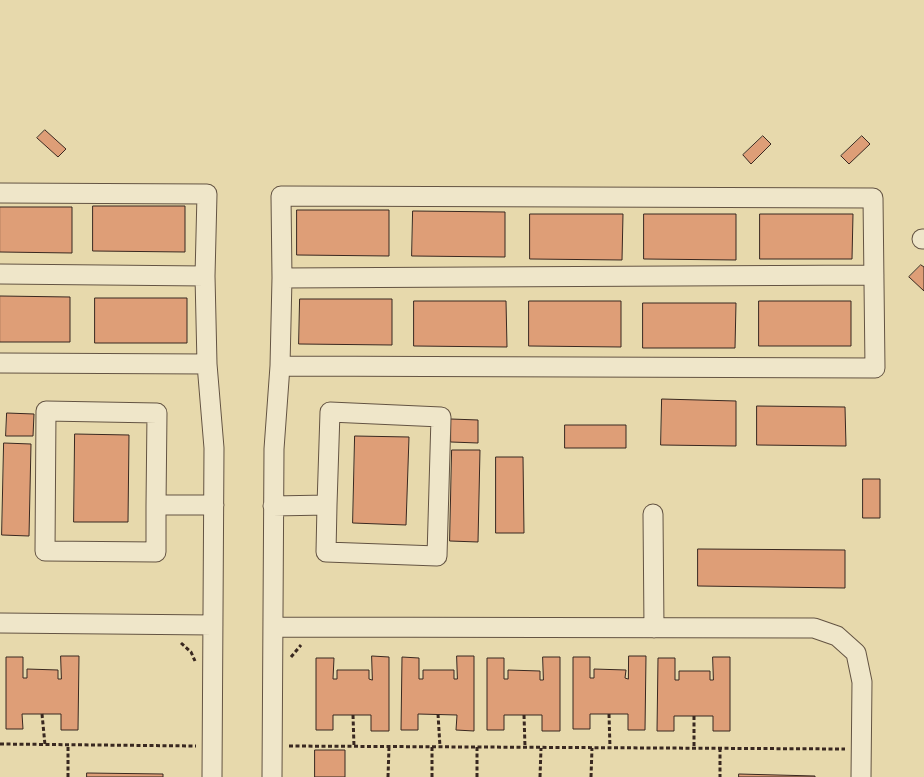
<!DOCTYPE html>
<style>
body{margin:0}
canvas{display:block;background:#e7d9ac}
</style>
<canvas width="924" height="777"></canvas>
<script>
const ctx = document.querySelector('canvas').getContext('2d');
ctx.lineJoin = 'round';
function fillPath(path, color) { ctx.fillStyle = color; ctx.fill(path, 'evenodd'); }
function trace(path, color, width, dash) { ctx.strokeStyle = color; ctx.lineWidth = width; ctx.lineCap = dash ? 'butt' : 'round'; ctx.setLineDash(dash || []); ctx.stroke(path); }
const building = new Path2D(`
 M45 130 66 149 58 157 37 138Z
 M763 136 771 144 751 164 743 155Z
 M862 136 870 144 849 164 841 156Z
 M93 206H185V252L93 251Z
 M0 207H72V253L0 252Z
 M297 210H389V256L297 255Z
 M413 211 505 212V257L412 256Z
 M530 214H623L622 260 530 259Z
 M644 214H736V260L644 259Z
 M760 214H853L852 259H760Z
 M921 265 924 267V291L909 277Z
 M0 296 70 297V342H0Z
 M95 298H187V343H95Z
 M300 299H392V345L299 344Z
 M414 301H506L507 347 414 346Z
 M529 301H621V347L529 346Z
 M759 301H851V346H759Z
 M643 303H736L735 348H643Z
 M662 399 736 401V446L661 445Z
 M757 406 845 407 846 446 757 445Z
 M7 413 34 414 33 436H6Z
 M451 419 478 420V443L451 442Z
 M565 425H626V448H565Z
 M75 434 129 435 128 522H74Z
 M355 436 409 437 406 525 353 523Z
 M4 443 31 444 29 536 2 535Z
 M452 450H480L478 542 450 541Z
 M496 457H523L524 533H496Z
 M863 479H880V518H863Z
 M698 549 845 550V588L698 586Z
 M61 656H79L78 730H61V714H22L23 729H6V657H23V678H27V669L58 670V679H61Z
 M372 656 389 657V731H371V715H333V730H316V658H334L333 679H337V670H369V679L372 680Z
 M457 656H474V731L456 730 457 715 418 714V730H401L402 657 419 658V679H423V670H454V679H457Z
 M629 656H646L645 730H628V714H590V729H573V657H590V678H594V669L626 670 625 678 628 679Z
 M543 657H560V731H542V715H504V730H487V658H504V679H508V670L540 671V680H543Z
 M713 657H730V731H713V716H674V731H657L658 658H675V680H679V671H710V680H713Z
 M315 750H345V777H315Z
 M87 773 163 774V777H87Z
 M739 774 815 776V777H739Z`);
const path = new Path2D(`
 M181 643 191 652 195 661
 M291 657 301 645
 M42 714 45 745
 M438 714 440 747
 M609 714 610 748
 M353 715 354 747
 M524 715 525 747
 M694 716V748
 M0 744 196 746
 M289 746 845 749
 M720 748V777
 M68 777V745
 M388 777 389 747
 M432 777V747
 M477 777V747
 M540 777 541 748
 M591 777 592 748`);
const minor = new Path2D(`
 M0 193 207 194 205 276 207 364 0 363
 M281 196 873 198 875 368 280 366 282 278Z
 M922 239H924
 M0 274 205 276
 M282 278 874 275
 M207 364 214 448 212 777
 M156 505 157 413 46 411 45 551 156 552V505H214
 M273 506 327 505 326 552 437 556 441 417 330 412 327 505
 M653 514 654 628
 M0 623 213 625
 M273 627 814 628 837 636 856 653 862 682 861 777
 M272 777 274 449 280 366`);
fillPath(building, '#de9e77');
trace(building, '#392820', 1);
trace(minor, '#645443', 21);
trace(path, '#392820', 3, [4, 2.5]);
trace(minor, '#efe6c9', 19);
</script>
